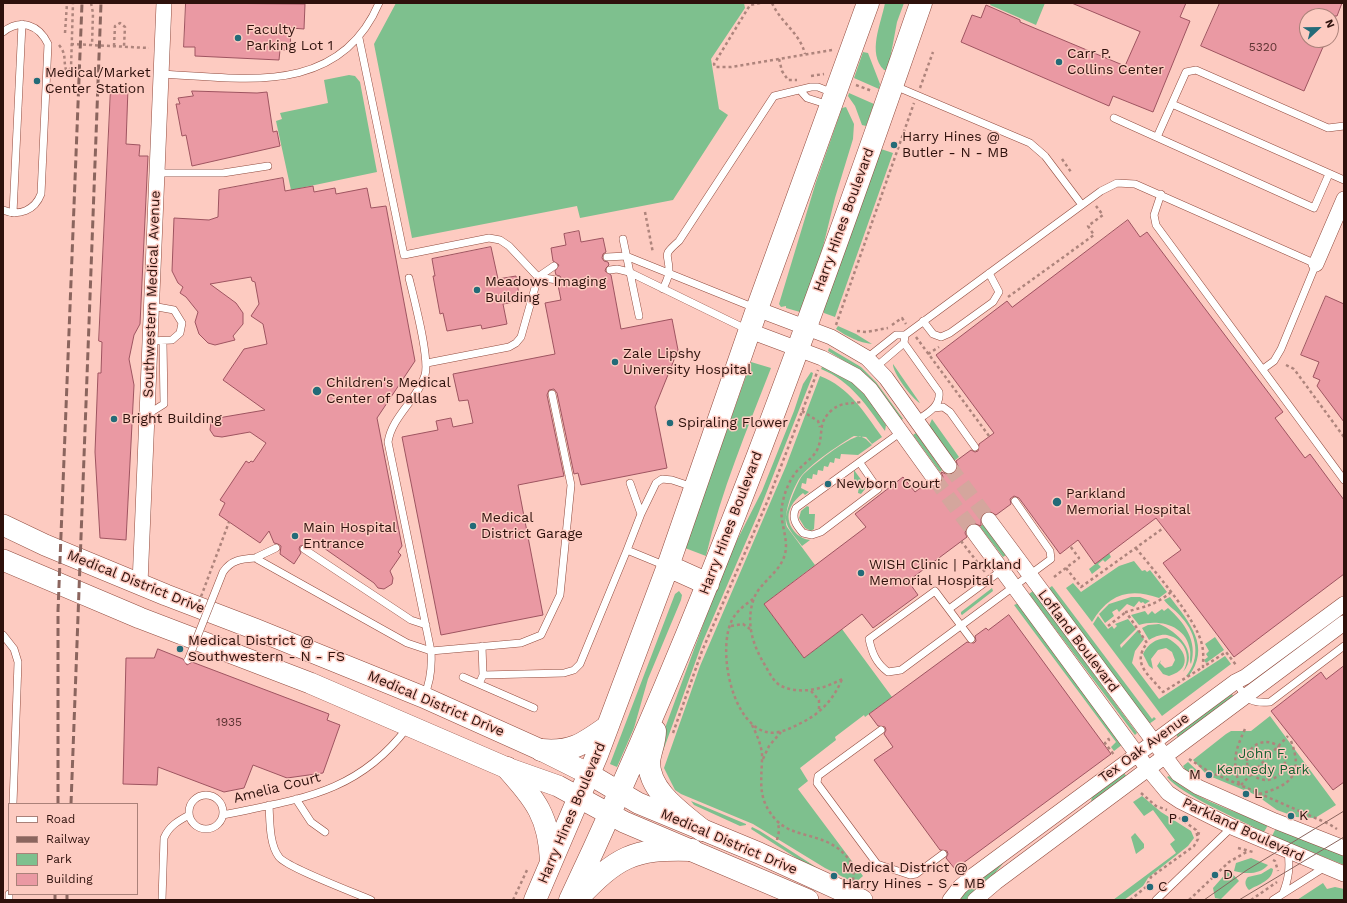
<!DOCTYPE html>
<style>
body{margin:0}
#map{position:relative;width:1347px;height:903px;overflow:hidden;background:#fdcbc1;font-family:"Work Sans",sans-serif}
canvas{display:block}
.frame{position:absolute;inset:0;border:4px solid #2e110c;pointer-events:none}
.legend{position:absolute;left:8px;top:803px;width:130px;height:92px;box-sizing:border-box;background:#fdcbc1;border:1px solid #aa8179;margin:0;padding:5px 7px;list-style:none;font-size:12px;color:#2e110c}
.legend li{display:flex;align-items:center;gap:8px;height:20px}
.legend b{width:20px;border:1px solid #aa8179}
.north{position:absolute;left:1299px;top:8px;width:40px;height:40px;box-sizing:border-box;background:#fdcbc1;border:1px solid #aa8179;border-radius:50%;rotate:68deg;font-size:11px;font-weight:700;line-height:16px;text-align:center;color:#2e110c}
.north::after{content:'';display:block;margin:auto;width:14px;height:18px;background:#236b78;clip-path:polygon(50% 0,100% 100%,50% 72%,0 100%)}
</style>
<div id="map">
<canvas width="1347" height="903"></canvas>
<div class="frame"></div>
<ul class="legend">
<li><b style="height:5px;background:#fff"></b>Road</li>
<li><b style="height:5px;background:#8b655e"></b>Railway</li>
<li><b style="height:11px;background:#7ec08e"></b>Park</li>
<li><b style="height:11px;background:#ea99a3"></b>Building</li>
</ul>
<div class="north">N</div>
</div>
<script>
const ctx = document.querySelector('canvas').getContext('2d');
ctx.lineJoin = 'round';
function fillPath(path, color) { ctx.fillStyle = color; ctx.fill(path, 'evenodd'); }
function trace(path, color, width, dash) { ctx.strokeStyle = color; ctx.lineWidth = width; ctx.lineCap = dash ? 'butt' : 'round'; ctx.setLineDash(dash || []); ctx.stroke(path); }
function drawText(font, color, halo, rows, align = 'center') {
  ctx.font = font + ' "Work Sans",sans-serif'; ctx.lineWidth = 3; ctx.setLineDash([]); ctx.textBaseline = 'middle'; ctx.strokeStyle = halo; ctx.fillStyle = color; for (const [text, x, y, turn = 0] of rows) {
    ctx.save(); ctx.translate(x, y); ctx.rotate((+turn || 0) * Math.PI / 180); ctx.textAlign = isNaN(turn) ? turn : align; if (halo) ctx.strokeText(text, 0, 0); ctx.fillText(text, 0, 0); ctx.restore();
  }
}
const green = new Path2D(`
 M396 3H744L745 8 711 59 719 109 728 115 673 200 580 218 577 206 412 238 374 44Z
 M885 3H904L897 22 888 70H884C867 53 881 24 885 3Z
 M991 3H1045L1036 25 990 5Z
 M863 52 868 53 880 84 879 89 854 78Z
 M349 75 355 76 360 82 377 172 291 190 276 121 282 119 280 113 328 103 324 80Z
 M849 93 874 104 866 126 862 125 855 106 848 96Z
 M846 107 854 124 853 139 835 198 820 259 800 312 786 308V306L781 307 779 304 816 182 842 108Z
 M881 149 893 153 835 317 824 313V306Z
 M838 326 856 334 872 344C860 343 846 336 836 329Z
 M829 348 861 367 876 382 903 419 901 420 860 371 828 351Z
 M751 362 771 368C747 430 721 491 706 556L685 548Z
 M893 364 920 403C913 400 892 372 893 364Z
 M822 367C849 366 873 405 886 425L885 431C867 406 851 381 821 369Z
 M811 372 813 373 812 377 758 514 703 641 659 762 658 747 727 560 762 491 794 411 803 384Z
 M820 376C849 387 864 412 882 437L872 444 866 437 854 436C840 444 812 463 802 475 794 484 782 516 787 527L815 565 764 604 804 658 842 629 892 697 865 717 864 715 835 737 836 740 800 768 808 781 798 789 863 876 855 883 825 868 753 824 681 794 675 790 664 768 700 666 786 466Z
 M932 419 959 457 953 462 928 428Z
 M916 433 942 470 940 472 913 435Z
 M860 436 866 439 872 445 858 455 841 454 840 459 835 458 834 463 830 462 828 467 824 466 823 471 818 470 817 475 813 474 812 479 807 478 806 484 802 483 801 488 809 492 805 495 803 493C792 502 782 515 794 531 798 536 803 539 810 540L802 546C797 539 787 529 786 520 785 512 797 483 802 476 810 467 848 437 860 436Z
 M854 470 865 485V489L861 494 858 493 859 485H854Z
 M807 506 809 507V514H815L814 529 811 531 805 528 799 518 801 511Z
 M983 524 1006 555 1003 557 980 527Z
 M1109 553 1111 557 1105 562 1103 560 1098 564 1101 567 1092 574 1089 569Z
 M1134 561 1142 571 1145 570 1147 572 1150 570 1167 592 1159 598C1128 587 1108 595 1092 622L1066 588 1073 583 1081 592 1119 566Z
 M1052 586 1152 719 1154 717 1156 719 1149 724 1048 589Z
 M992 588 993 591 962 615 961 614V612Z
 M679 591 682 595 681 600 648 679 634 728 617 767 610 764 675 594Z
 M1033 591 1137 733 1135 735 1029 594Z
 M1131 597H1140L1150 601 1145 604 1143 602 1141 603 1139 601 1134 607 1127 604 1119 612 1117 609 1112 612 1114 616 1105 623 1099 614 1109 604Z
 M1170 597C1189 622 1212 647 1188 677L1186 676C1201 659 1197 634 1182 618 1177 611 1169 607 1164 600Z
 M1019 603 1123 744 1114 751 1111 747 1116 742 1014 605Z
 M1168 608C1184 622 1198 641 1191 664 1189 661 1191 655 1190 650 1186 625 1159 619 1139 625L1131 615 1145 611 1148 615 1152 611 1155 614 1162 609 1164 611Z
 M1098 616 1108 629 1112 626 1114 629 1117 626 1115 624 1128 619 1136 629 1120 645 1121 648 1138 630 1144 639 1135 651 1132 663 1159 699 1225 656 1231 664 1162 716 1093 624Z
 M1159 624C1177 631 1200 653 1183 672 1192 657 1185 639 1167 635 1161 634 1154 637 1149 640L1142 628 1148 625Z
 M1215 637 1224 650 1206 663 1204 660 1208 657 1206 654 1209 651 1205 644Z
 M1167 638C1185 647 1195 668 1169 676L1163 674 1157 666 1161 660 1160 663 1165 668 1172 666 1175 660 1172 652 1166 648 1158 650 1151 659 1153 669 1149 666 1143 654C1148 644 1155 639 1167 638Z
 M1232 694 1234 698 1179 740 1176 734Z
 M1270 716 1336 805 1315 818 1296 817 1277 810 1256 795 1207 775 1193 760 1226 734 1231 731H1251Z
 M1188 762 1201 774C1193 775 1187 774 1183 766Z
 M1124 773 1127 777 1091 802 1092 796Z
 M1169 776C1196 800 1235 811 1268 825L1264 832C1242 821 1180 794 1167 777Z
 M1142 796 1161 812 1191 831 1194 838 1188 846 1148 878 1143 886 1124 900H1113L1176 853 1170 844 1175 840 1153 810 1144 816 1133 802Z
 M691 801 746 824V825L740 826 694 805Z
 M752 827 760 831 819 869 812 868 751 829Z
 M1276 828 1344 856V865L1272 836Z
 M1135 833 1144 844V848L1136 854 1131 837Z
 M1251 858 1268 865C1260 875 1245 874 1234 871L1236 863Z
 M1006 860 989 880 967 900H959L968 888Z
 M1271 868 1273 869C1272 881 1259 884 1249 890 1245 886 1244 881 1248 877L1261 874Z
 M1229 870 1239 881 1221 899 1215 898 1213 888Z
 M1323 883 1327 889 1335 887 1344 889V900H1297Z`);
const building = new Path2D(`
 M186 3 305 4 304 29 291 28 290 50H280L279 60 195 56V47H184Z
 M1072 3H1186L1180 17 1190 21 1153 112 1113 96 1109 106 961 42 972 15 981 18 986 5 1020 20V22L1125 66 1140 32Z
 M1220 3H1342L1337 16H1307V40H1326L1304 91 1201 46Z
 M111 87 128 88 126 144 140 145 139 156H148L140 324 134 335 129 359 134 385 126 540 100 538 95 452 98 373H101L102 342 99 341Z
 M192 91 257 93 267 92 273 132 277 131 280 146 192 166 186 135 182 136 176 104H180L178 98 193 96Z
 M283 178 285 191 313 186 314 192 335 188 336 194 367 188 371 208 386 206 415 361 377 418 402 546 398 552 401 555 390 571 393 578 392 584 384 589 378 588 374 583 311 539 307 545 300 546 299 549 301 553 294 564 280 554 281 546 278 544 274 543 269 531 260 543 219 515 225 503 220 500 246 461 249 463 251 461 253 462 266 443 250 432 222 437 214 436 210 430 211 422 218 418 265 410 223 380 244 349 267 344 263 324 251 316 259 304 255 282 252 281 251 277 210 284 236 303 243 313V324L233 336 235 340 215 345 208 343 199 334 195 322 198 312 186 297 180 293 183 287 178 283 172 271 174 218 209 220 218 217 219 190Z
 M1128 220 1140 237 1147 232 1283 412 1275 418 1305 458 1310 454 1344 500V574L1234 657 1163 563 1181 550 1156 518 1095 564 1078 540 1060 554 1019 498 1014 496 1010 499 1011 504 996 515 988 511 983 513 981 517V526L973 523 968 525 965 533 967 537 908 581 918 595 873 628 862 614 804 658 764 604 866 527 855 514 903 477 915 492 927 483 931 486 939 485 943 477 941 472 949 475 955 473 958 466 956 461 971 450 975 452 978 451 979 444 994 433 936 355 1007 301 1012 307Z
 M579 231 581 242 603 238 606 252 603 254 602 258 604 261 608 262 609 265 606 268 605 271 611 275 621 329 672 319 678 350 655 407 667 468 581 485 578 473 574 474 557 393 554 389 549 390 547 395 564 476 518 485 543 615 441 635 402 437 438 430 436 421 451 418 453 427 473 423 468 400 459 401 453 374 555 354 545 303 561 300 558 285 562 280 560 276 556 275 555 271 559 265 553 261 551 248 566 245 564 234Z
 M491 247 498 279 516 276 520 301 503 304 507 324 482 329 481 325 447 331 443 313 440 314 433 276H435L432 259Z
 M1326 296 1344 304V422L1317 386 1320 380 1313 377 1319 362 1301 355Z
 M1009 615 1111 754 955 869 946 858 948 854 947 851 940 850 874 760 893 747 884 734 886 730 885 727 878 726 869 714 967 642 974 643 976 641 975 636 986 628 988 630Z
 M158 649 183 659 187 665 192 662 329 714 327 720 340 725 323 773 287 778 253 765 244 788 224 792 158 767 157 785 123 784 126 658H154Z
 M1344 666V782L1333 790 1271 711 1321 672 1326 679Z`);
const streetTunnel = new Path2D(`
 M949 466 989 520
 M934 478 974 532`);
const path = new Path2D(`
 M91 3 93 13 92 45
 M760 3 750 5 714 64 715 67H731L832 50
 M772 3C781 23 800 33 805 54
 M65 33 67 3
 M71 44 149 48
 M59 45C67 55 63 59 66 70H69L71 68 73 3
 M114 46 115 26 120 23 125 27 124 46
 M779 59 782 71 788 80H797
 M811 76 824 74
 M856 85 872 91
 M920 88 933 52
 M1062 159 1071 172
 M645 212 653 253
 M1008 297 1094 235 1088 226 1103 215 1096 206
 M836 325 914 103
 M892 325 902 318 906 324
 M857 331 866 332 888 328
 M916 337 989 436
 M928 354 939 347
 M1286 365 1294 369 1344 437
 M802 411 818 421 820 427
 M961 541 985 572
 M1136 548C1153 570 1197 619 1202 645 1204 653 1203 660 1203 667L1226 652 1236 665
 M1066 568 1081 587 1162 529
 M1054 577 1079 558 1070 546
 M1171 592C1154 606 1146 606 1126 612L1147 643C1131 665 1149 674 1163 692L1203 667
 M753 599C746 604 738 610 733 618 717 646 730 718 763 731 776 736 789 729 801 723 820 714 834 699 842 679
 M731 626 743 624 750 629
 M1108 626 1126 612
 M842 679C824 689 801 695 781 686 774 682 770 674 766 667 753 646 745 623 754 598 761 581 780 573 785 554 789 538 779 522 782 506 784 493 790 477 800 468 806 462 814 457 818 448 824 432 817 423 832 410 841 402 850 404 861 402
 M811 691 819 700V711
 M752 725C757 735 763 748 762 760 761 785 758 801 777 821 795 839 826 832 847 857 852 863 855 871 853 880
 M673 733 702 651 768 500 818 370
 M1108 738 1109 740 1105 743 1114 755
 M1247 761a19 19 0 1 1 38 0a19 19 0 1 1-38 0Z
 M763 759 769 746 781 732
 M1189 759 1208 771 1329 824 1337 829
 M1239 784C1232 760 1235 751 1245 729
 M1241 785 1288 736
 M1141 793 1156 806 1167 810
 M1259 794C1290 786 1304 775 1291 741
 M1197 833 1201 834
 M777 840 779 831 778 822
 M1238 848 1253 852
 M1273 860 1275 861 1278 871
 M513 900 528 868
 M1130 900 1146 887 1151 877 1194 846 1198 839 1196 830 1178 817
 M1189 900 1229 862 1248 851
 M1251 900 1277 882`);
const lane = new Path2D(`
 M3 32C21 18 39 25 48 44L41 194C35 210 19 217 3 210
 M359 38 404 255 489 238 500 240 509 246 538 277 557 280
 M161 74C243 78 339 97 379 3
 M895 86 1030 143 1045 156 1082 205
 M800 90 807 98 829 105
 M1172 104 1344 180
 M1114 118 1314 208 1329 174
 M1157 137 1186 72 1196 70 1328 128 1344 126
 M157 173H223L268 166
 M1161 194 1154 215 1156 225 1344 480
 M13 213 22 24
 M623 239 639 316
 M607 257 626 256 755 308
 M610 270 617 269 629 272 748 330
 M409 278C414 299 430 358 425 375 418 399 392 416 388 442L431 651C432 667 431 681 424 696
 M663 289C665 284 669 277 669 271 669 252 661 257 679 241L774 96 811 87H818L833 93
 M923 321 933 334 941 337 950 333 993 302 999 292 989 273
 M905 335 1101 191 1117 183 1135 184 1316 264 1281 349 1274 361 1263 369
 M150 341 172 340 180 333 182 323 174 310 152 306
 M904 343 939 392C941 407 926 414 916 421
 M867 358 896 335H905L904 343 877 366
 M427 363 509 347 516 343 521 337 538 277 554 266
 M934 408 943 407 950 412 975 447
 M148 414 164 404 163 342
 M860 463 878 489 821 532 812 535 803 533C796 525 791 518 796 508L901 432
 M630 483 641 514 627 550 666 566
 M641 514 656 483 662 479 672 480 693 487
 M304 549 411 620 426 625
 M255 558 407 643 431 651 521 643 541 635 560 595 571 485 552 394
 M255 558 276 548
 M949 609 1017 559
 M3 635 14 649 18 662 13 804
 M971 639C959 623 947 607 935 591L869 639C872 653 876 663 888 672L901 670 1051 559 1050 551 1015 501
 M482 646 483 675 564 673 574 670 580 664 627 550
 M483 675 479 684 534 708
 M463 677 479 684
 M1235 682C1247 698 1249 704 1270 702L1344 646
 M881 730 818 776 817 783 877 864 910 875 916 874 943 854
 M189 812a17 17 0 1 1 34 0a17 17 0 1 1-34 0Z
 M296 799 311 822 325 832
 M269 805C270 820 269 844 279 857 286 867 355 893 371 900
 M223 815C299 799 357 794 407 728
 M1283 893C1289 878 1290 867 1288 851
 M9 900V894
 M162 900 164 838C169 826 178 821 189 815
 M1156 900 1232 827
 M1273 900 1325 867`);
const street = new Path2D(`
 M1316 264 1344 199
 M757 309 831 337 867 358 886 378 949 466
 M750 331 822 358 856 376 870 389 934 478
 M989 520 1178 774 1198 787 1275 821 1344 848
 M974 532 1148 769 1168 793 1180 801 1232 827 1344 874
 M140 584 164 3
 M950 900 960 887 974 875 1235 682 1245 677 1344 604
 M975 900 996 882 1344 623`);
const secondary = new Path2D(`
 M3 525 45 545 166 595 255 629 423 697 541 750 589 774 638 803 759 853 862 900
 M3 560 140 618 310 683 507 768 558 786 624 822 808 900`);
const primary = new Path2D(`
 M668 566 708 584
 M655 731C655 742 650 752 649 762 649 792 682 813 702 830
 M541 750C571 753 583 744 607 727
 M507 768C536 801 549 816 551 861
 M535 900 597 755 668 566 757 309 868 3
 M570 900C707 610 816 306 921 3
 M576 900C617 857 632 848 692 850`);
const tram = new Path2D(`
 M1204 900 1247 870 1344 811
 M1239 900 1344 837`);
const rail = new Path2D(`
 M58 804V611L82 3
 M71 804 101 3
 M55 900V894
 M67 900V894`);
const pathBridge = new Path2D(`
 M199 602 229 522`);
const laneBridge = new Path2D(`
 M188 660 223 572C231 560 241 559 255 558`);
const markers = [
 [238,38,4,"#236b78"],
 [1059,62,4,"#236b78"],
 [37,81,4,"#236b78"],
 [894,145,4,"#236b78"],
 [477,290,4,"#236b78"],
 [615,362,4,"#236b78"],
 [317,391,5,"#236b78"],
 [114,419,4,"#236b78"],
 [670,423,4,"#236b78"],
 [828,484,4,"#236b78"],
 [1057,502,5,"#236b78"],
 [473,526,4,"#236b78"],
 [295,536,4,"#236b78"],
 [861,573,4,"#236b78"],
 [180,649,4,"#236b78"],
 [1209,775,4,"#236b78"],
 [1246,794,4,"#236b78"],
 [1291,816,4,"#236b78"],
 [1185,819,4,"#236b78"],
 [1215,875,4,"#236b78"],
 [834,876,4,"#236b78"],
 [1150,887,4,"#236b78"]
];
const numberNames = [
 ["5320",1263,47],
 ["1935",229,722]
];
const poiNames = [
 ["Faculty",246,30],
 ["Parking Lot 1",246,46],
 ["Carr P.",1067,54],
 ["Collins Center",1067,70],
 ["Medical/Market",45,73],
 ["Center Station",45,89],
 ["Harry Hines @",902,137],
 ["Butler - N - MB",902,153],
 ["Meadows Imaging",485,282],
 ["Building",485,298],
 ["Zale Lipshy",623,354],
 ["University Hospital",623,370],
 ["Children's Medical",326,383],
 ["Center of Dallas",326,399],
 ["Bright Building",122,419],
 ["Spiraling Flower",678,423],
 ["Newborn Court",836,484],
 ["Parkland",1066,494],
 ["Memorial Hospital",1066,510],
 ["Medical",481,518],
 ["District Garage",481,534],
 ["Main Hospital",303,528],
 ["Entrance",303,544],
 ["WISH Clinic | Parkland",869,565],
 ["Memorial Hospital",869,581],
 ["Medical District @",188,641],
 ["Southwestern - N - FS",188,657],
 ["M",1201,775,"right"],
 ["L",1254,794],
 ["K",1299,816],
 ["P",1177,819,"right"],
 ["Medical District @",842,868],
 ["Harry Hines - S - MB",842,884],
 ["D",1223,875],
 ["C",1158,887]
];
const streetNames = [
 ["Harry Hines Boulevard",844,220,-70],
 ["Southwestern Medical Avenue",152,294,-88],
 ["Harry Hines Boulevard",731,523,-69],
 ["Medical District Drive",136,582,22],
 ["Lofland Boulevard",1078,641,53],
 ["Medical District Drive",436,704,23],
 ["Tex Oak Avenue",1144,748,-36],
 ["Amelia Court",277,788,-14],
 ["Harry Hines Boulevard",572,813,-67],
 ["Parkland Boulevard",1243,830,25],
 ["Medical District Drive",729,842,23]
];
const parkNames = [
 ["John F.",1263,754],
 ["Kennedy Park",1263,770]
];
fillPath(green, '#7ec08e');
fillPath(building, '#ea99a3');
trace(building, '#9e5460', 1);
trace(streetTunnel, '#d4a69d', 15, [15, 8]);
trace(lane, '#914b3e', 8);
trace(street, '#914b3e', 16);
trace(secondary, '#914b3e', 22);
trace(primary, '#914b3e', 23);
trace(path, '#ae847c', 2.5, [3, 3]);
trace(lane, '#fff', 7);
trace(street, '#fff', 15);
trace(secondary, '#fff', 21);
trace(primary, '#fff', 22);
trace(tram, '#8b655e', 1);
trace(rail, '#8b655e', 3, [8, 4]);
trace(laneBridge, '#914b3e', 8, []);
trace(pathBridge, '#ae847c', 2.5, [3, 3]);
trace(laneBridge, '#fff', 7);
for (const [x, y, r, color] of markers) { const dot = new Path2D(); dot.arc(x, y, r, 0, 2 * Math.PI); ctx.fillStyle = color; ctx.fill(dot); trace(dot, '#fdcbc1', 1.5); }
drawText('12px', '#5d3332', null, numberNames);
drawText('14px', '#2e110c', '#fdcbc1', poiNames, 'left');
drawText('14px', '#2e110c', '#fdcbc1', streetNames);
drawText('14px', '#146131', '#fdcbc1', parkNames);
</script>
